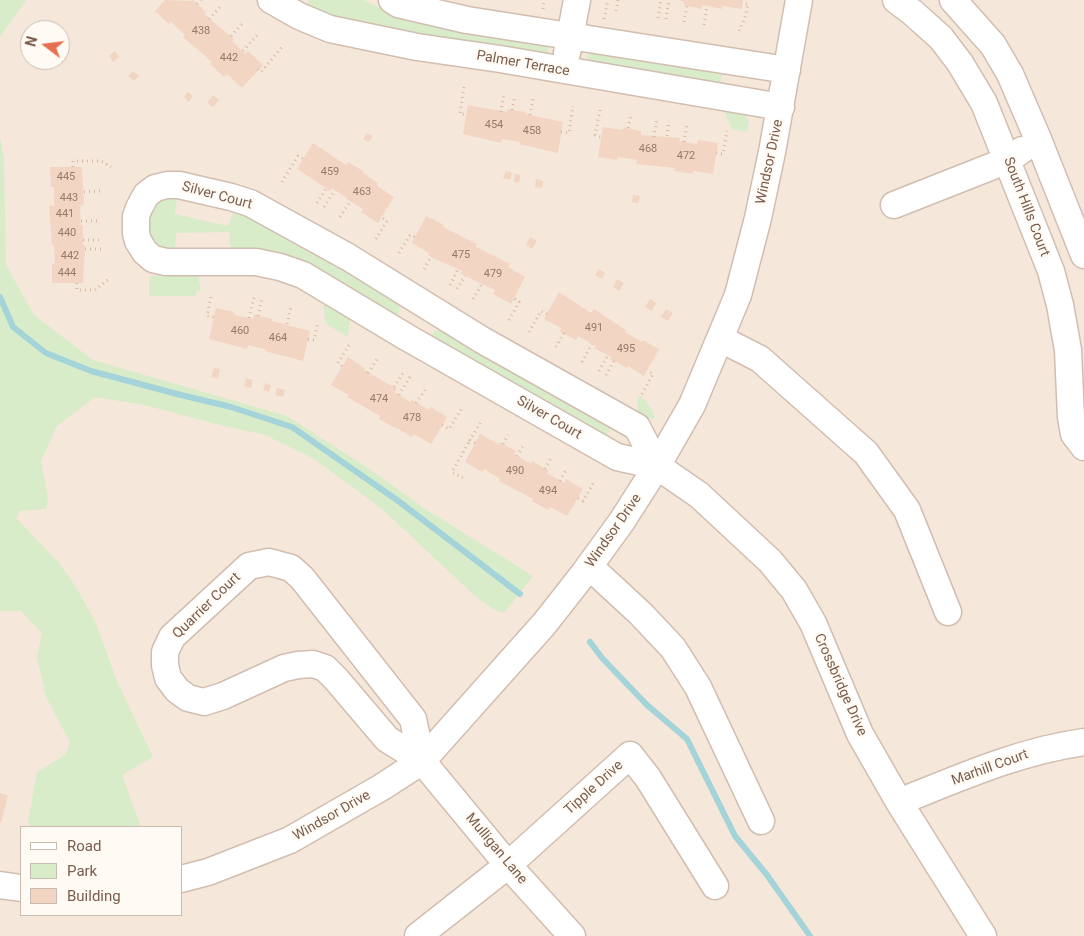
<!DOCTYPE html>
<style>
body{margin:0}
#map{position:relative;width:1084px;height:936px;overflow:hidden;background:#fdf6ec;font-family:Roboto,sans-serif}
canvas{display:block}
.legend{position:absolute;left:20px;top:826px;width:162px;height:90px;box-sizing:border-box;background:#fffaf3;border:1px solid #cabbb1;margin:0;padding:6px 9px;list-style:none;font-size:15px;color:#7a5c4d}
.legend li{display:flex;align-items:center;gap:10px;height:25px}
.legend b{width:25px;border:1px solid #cabbb1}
.north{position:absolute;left:20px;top:20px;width:50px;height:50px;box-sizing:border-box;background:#fffaf3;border:1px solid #cabbb1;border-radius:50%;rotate:285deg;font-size:14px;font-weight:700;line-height:20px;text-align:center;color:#7a5c4d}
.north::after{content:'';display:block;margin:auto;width:18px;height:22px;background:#e76f51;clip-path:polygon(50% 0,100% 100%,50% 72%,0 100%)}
</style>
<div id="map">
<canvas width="1084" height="936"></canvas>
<ul class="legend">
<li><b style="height:6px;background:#fff"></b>Road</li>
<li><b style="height:14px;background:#d8ecc9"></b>Park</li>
<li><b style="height:14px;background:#f3d5c3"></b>Building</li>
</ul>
<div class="north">N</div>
</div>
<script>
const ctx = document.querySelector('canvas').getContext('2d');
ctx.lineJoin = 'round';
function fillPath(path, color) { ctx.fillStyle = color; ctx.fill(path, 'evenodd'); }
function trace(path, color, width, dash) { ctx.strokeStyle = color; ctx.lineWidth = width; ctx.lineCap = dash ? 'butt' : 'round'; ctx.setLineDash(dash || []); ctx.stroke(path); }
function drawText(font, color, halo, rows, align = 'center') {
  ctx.font = font + ' Roboto,sans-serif'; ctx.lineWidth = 4.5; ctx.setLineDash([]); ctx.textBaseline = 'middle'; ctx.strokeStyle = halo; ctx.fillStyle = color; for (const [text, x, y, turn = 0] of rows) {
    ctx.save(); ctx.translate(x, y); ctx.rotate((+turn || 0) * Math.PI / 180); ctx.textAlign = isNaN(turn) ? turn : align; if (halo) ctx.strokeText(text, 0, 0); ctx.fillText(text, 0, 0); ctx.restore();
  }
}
const residential = new Path2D(`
 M0 0H1084V936H0ZM30 30H60V60H30ZM21 827H181V915H21Z`);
const green = new Path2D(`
 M0 0H26L0 37Z
 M309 0H364L394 15 547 46 548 51 545 55 350 23 306 6Z
 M591 52 723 72 719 86 588 62 587 57Z
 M726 110C736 112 743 112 749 120L747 132 732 129 725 114Z
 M0 137 4 159 6 265 34 315 93 360 287 416 365 466 427 510 533 576 504 613 493 609 475 596 381 508 314 459 265 435 216 424 144 405 95 397 57 426 41 461 48 499 46 509 20 511 16 518 59 563 76 587 96 623 116 679 153 757 122 775 141 827H32L28 822 37 772 65 755 70 742 46 697 37 657 42 633 21 611H0Z
 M167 198H177L175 214 228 226 234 211 250 216 287 235 396 302 400 307 399 313 394 315 259 250 232 249 230 246 229 232 176 233 175 249C145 252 140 207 167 198Z
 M195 275 198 276 201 290 196 292V296H149V279L151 276Z
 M324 303 350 317 348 337 326 324 323 306Z
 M435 330H441L611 427 604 439 432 339V336Z
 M638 395C645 398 653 410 655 418L645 419 637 416Z`);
const stream = new Path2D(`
 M0 297 13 327 46 353 91 371 181 395 231 407 292 427 397 500 520 594
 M590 642 602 658 647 705 687 739 735 836 767 875 810 936`);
const building = new Path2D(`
 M165 0 190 1 193 0 206 12 204 14 234 39 232 41 245 54 248 51 263 65 242 88 227 74 224 77 210 64 212 62 183 37 185 35 171 22 169 24 155 11Z
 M678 0H743L742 9 722 6V9L702 5V9L684 5V2Z
 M115 51 119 57 113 62 109 56Z
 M133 71 139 76 134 81 128 76Z
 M188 92 193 96 189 102 184 97Z
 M213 95 219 100 213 107 207 103Z
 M468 105 507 112V109L525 112V114L563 122 558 153 519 144 520 142 502 139 501 143 463 134Z
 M603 127 623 130V127L641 131V135L680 138 679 141 697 144 698 140 718 143 713 174 694 171 693 174 674 171 675 168 636 164 637 160 618 157 617 160 598 157Z
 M367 133 373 136 369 142 363 139Z
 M313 143 346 165 348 162 363 171V173L378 183 377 186 394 197 378 223 361 212 363 209 346 199 347 198 332 188 330 191 297 169Z
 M50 167H82L84 205 80 206 81 225H83V245H85L83 283H52V264H55L54 245H52L49 206H54V187H51Z
 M506 171 512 173 510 180 503 178Z
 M515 174 521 175 519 183 514 182Z
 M536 179 543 181 542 188 535 187Z
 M633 195 640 196 638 203 632 202Z
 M426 216 444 225 443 227 477 244 476 247 510 264 508 267 525 277 511 304 493 294 495 290 461 274 462 271 431 257 428 255 429 253 412 243Z
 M530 237 537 241 532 249 526 245Z
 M599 269 605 273 602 279 595 275Z
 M617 279 624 283 619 291 613 287Z
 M559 292 591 313 594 309 626 330 625 332 642 342 643 340 659 349 644 376 628 366 627 368 614 361 610 359 611 357 594 348 596 346 578 336 576 340 559 331 561 328 544 319Z
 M650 299 656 303 652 311 645 307Z
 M216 308 234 312V315L249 318 253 319 254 315 272 319V321L310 331 303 361 265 351V349L248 345 247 349 209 339Z
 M666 309 673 313 668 321 661 317Z
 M348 357 365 368 364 370 397 389 394 392 410 402 412 400 429 410 431 407 447 417 431 444 414 434 412 437 395 427V428L379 419 380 416 347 397 349 395 331 385Z
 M214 368 220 369 218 379 211 377Z
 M246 378 253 380 251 388 244 386Z
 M265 383 271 385 269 392 263 390Z
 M277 388 285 390 283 397 275 395Z
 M480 434 498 444 499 442 516 451 514 454 531 464 532 461 549 471 547 473 564 483 566 479 583 489 567 516 550 507 548 510 532 501 533 499 499 481 500 479 484 469 482 472 465 462Z
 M0 793 8 795 1 823 0 822Z`);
const path = new Path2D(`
 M197 4 201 0
 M543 9 544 0
 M616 11 618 0
 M658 18 661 0
 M209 19 221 6
 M604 19 608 0
 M666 19 669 0
 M684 22 687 6
 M704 25 707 6
 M739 31 746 15 748 4 742 3
 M231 36 243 23
 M243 51 259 33
 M258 69 261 72 283 46
 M464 87 460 114H466
 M512 110 515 96
 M600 110 595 135 601 137
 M501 112 504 94
 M530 115 533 99
 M628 128 631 115
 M561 132 569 133 573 106
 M667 136 669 121
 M654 137 657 119
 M684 142 687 124
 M716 153 723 154 727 131
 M73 167V161H101L111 167
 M282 182 298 156 304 159
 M84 192 101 191
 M317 203 326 189
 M324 207 335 190
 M340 217 350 202
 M81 221H101
 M376 239 387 221 381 217
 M83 240H101
 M85 249H102
 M399 253 410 235 415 237
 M424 269 431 257
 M77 283V290H95L110 278
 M450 285 458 269
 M457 289 465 276
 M211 297 207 316 214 317
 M473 299 482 284
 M258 316 262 299
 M249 318 254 297
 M509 320 519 302 514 298
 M287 324 291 307
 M529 332 541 311 547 314
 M308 339 314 340 318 322
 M556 347 564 333
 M582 362 592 344
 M342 366 338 363 351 342
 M599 371 608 355
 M368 373 378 358
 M606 375 614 361
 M394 387 403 373
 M642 394 653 374 647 371
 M399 395 410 377
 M416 403 427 387
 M442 425 449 429 462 408
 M475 443 470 440 482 420
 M503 444 508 435
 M517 456 524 444
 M545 469 551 458
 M463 478 452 472 470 440
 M560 481 567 468
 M578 498 583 501 594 482`);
const minor = new Path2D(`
 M271 0 299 16 330 29 417 47 500 59 781 107
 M392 0 398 4 467 20 787 70
 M896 0 912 12 941 38 960 63 984 103 1051 271 1060 305 1068 350 1071 417 1074 434 1084 447
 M953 0 993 45 1010 74 1038 139 1084 255
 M567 53 577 0
 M894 205 1008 160 1022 150
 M721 339 760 359 866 453 907 510 948 612
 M657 466 637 427 482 340 348 257 250 203 231 197 179 185H167L155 188 146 195 139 208 136 216V233L138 241 145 252 153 259 166 262H256L280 267 303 275 408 338 617 457 657 466 699 495 770 561 794 590 813 623 860 734 899 802 983 936
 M589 566 641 614 673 648 698 687 761 821
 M422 761 413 719 317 597 302 578 291 568 269 562 249 566 172 637 165 652V665L168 678 177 690 188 698 204 702 223 696 284 668 298 665 313 664 325 668 336 679 387 739 422 761 508 865 572 936
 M899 802C959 778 1019 751 1084 742
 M181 879 208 872 290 840 382 787 422 761 545 623 585 572 622 521 657 466 692 405 738 295 758 218 772 152 799 0
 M0 885 21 888
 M418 936 508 865 630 755 648 778 715 886`);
const numberNames = [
 ["438",201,31],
 ["442",229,58],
 ["454",494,125],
 ["458",532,131],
 ["468",648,149],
 ["472",686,156],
 ["459",330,172],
 ["445",66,177],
 ["463",362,192],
 ["443",69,198],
 ["441",65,214],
 ["440",67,233],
 ["475",461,255],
 ["442",70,256],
 ["444",67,273],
 ["479",493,274],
 ["491",594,328],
 ["460",240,331],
 ["464",278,338],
 ["495",626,349],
 ["474",379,399],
 ["478",412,418],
 ["490",515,471],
 ["494",548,491]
];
const streetNames = [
 ["Palmer Terrace",523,64,10],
 ["Windsor Drive",770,162,-78],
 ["Silver Court",217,196,15],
 ["South Hills Court",1026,207,69],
 ["Silver Court",549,418,30],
 ["Windsor Drive",614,531,-55],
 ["Quarrier Court",207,606,-44],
 ["Crossbridge Drive",840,685,66],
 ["Marhill Court",990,768,-20],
 ["Tipple Drive",594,788,-42],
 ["Windsor Drive",332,816,-30],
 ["Mulligan Lane",496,849,50]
];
fillPath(residential, '#f5e8da');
fillPath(green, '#d8ecc9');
trace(stream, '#a5d3da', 6);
fillPath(building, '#f3d5c3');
trace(minor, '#d1beb0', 29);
trace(path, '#d9b8a5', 3, [1, 4]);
trace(minor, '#fff', 26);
drawText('11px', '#987a6a', null, numberNames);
drawText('14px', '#7a5c4d', '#fffaf3', streetNames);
</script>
